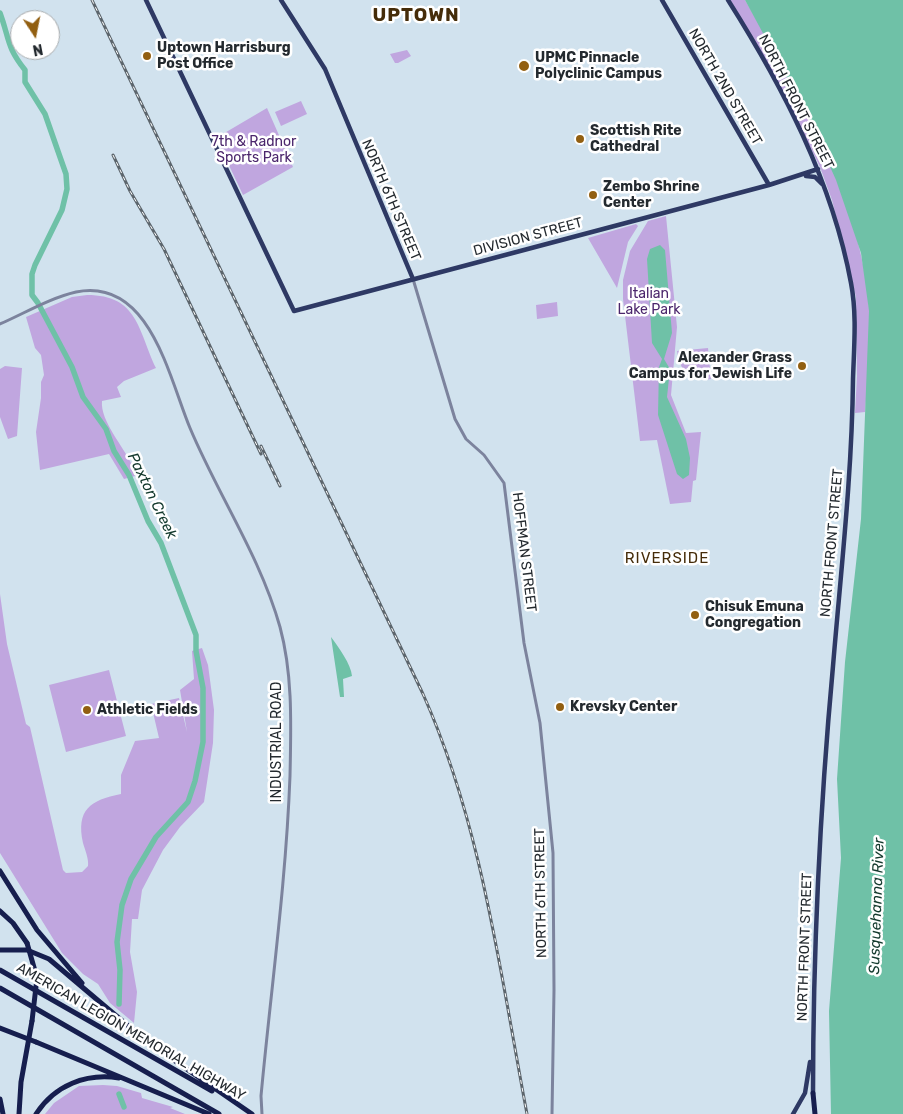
<!DOCTYPE html>
<style>
body{margin:0}
#map{position:relative;width:903px;height:1114px;overflow:hidden;background:#d1e2ee;font-family:Rubik,sans-serif}
canvas{display:block}
.north{position:absolute;left:10px;top:10px;width:50px;height:50px;box-sizing:border-box;background:#fff;border:1px solid #a7aaac;border-radius:50%;rotate:169deg;font-size:14px;font-weight:700;line-height:20px;text-align:center;color:#242a2f}
.north::after{content:'';display:block;margin:auto;width:18px;height:22px;background:#925f11;clip-path:polygon(50% 0,100% 100%,50% 72%,0 100%)}
</style>
<div id="map">
<canvas width="903" height="1114"></canvas>
<div class="north">N</div>
</div>
<script>
const ctx = document.querySelector('canvas').getContext('2d');
ctx.lineJoin = 'round';
function fillPath(path, color) { ctx.fillStyle = color; ctx.fill(path, 'evenodd'); }
function trace(path, color, width, dash) { ctx.strokeStyle = color; ctx.lineWidth = width; ctx.lineCap = dash ? 'butt' : 'round'; ctx.setLineDash(dash || []); ctx.stroke(path); }
function drawText(font, color, halo, rows, align = 'center') {
  ctx.font = font + ' Rubik,sans-serif'; ctx.lineWidth = 5; ctx.setLineDash([]); ctx.textBaseline = 'middle'; ctx.strokeStyle = halo; ctx.fillStyle = color; for (const [text, x, y, turn = 0] of rows) {
    ctx.save(); ctx.translate(x, y); ctx.rotate((+turn || 0) * Math.PI / 180); ctx.textAlign = isNaN(turn) ? turn : align; if (halo) ctx.strokeText(text, 0, 0); ctx.fillText(text, 0, 0); ctx.restore();
  }
}
const green = new Path2D(`
 M730 0H745C792 79 852 188 866 280 873 323 869 369 865 412L855 413 857 376 856 297 832 200 820 167 792 110Z
 M407 50 411 56 398 63H395L390 54Z
 M301 101 307 114 281 126 275 112Z
 M267 108 293 167 243 195 216 138Z
 M666 216 677 327 671 395 686 433 701 432 696 480 693 481 691 502 670 504 657 440 640 441 623 299V280L630 251 648 221Z
 M636 224 638 226 628 242 617 288 588 238Z
 M87 295C138 295 138 330 156 368L124 381 117 387 121 397 102 401C100 421 124 447 132 465 133 468 133 472 135 476L124 479 109 454 40 470 36 432 41 398V382L44 375 41 355 35 348 26 317 72 297Z
 M557 302 558 316 537 319 536 305Z
 M708 348 711 379C688 382 681 372 677 351Z
 M5 366 22 368 17 436 8 439 0 417V369Z
 M0 594 7 644 26 724 30 727 63 870 66 873 82 872 88 866C89 859 85 850 83 843 76 810 90 800 121 794V775L135 741 159 738 151 704 179 698 187 732 180 690 194 679 192 651 202 648 208 665 214 710 213 743 204 802 180 827 163 850 142 890 138 919H132L130 952 137 992 134 1023 110 1003 98 984 83 974 62 953 0 853Z
 M109 670 126 736 66 752 49 685Z
 M103 1085 117 1086 141 1093 142 1098 173 1107 170 1108 185 1114H45L54 1103 79 1086Z`);
const water = new Path2D(`
 M745 0H903V1114H831L829 1011 841 858 837 779 845 662 861 519 869 311 861 253 836 180 805 111Z
 M660 245 665 250 672 333 664 359 670 369 667 397 686 439 690 458 689 475 683 479 677 474 658 415 659 367 662 359 652 343 647 259 650 249Z
 M331 637C339 648 351 664 352 676L343 679 344 697H340Z`);
const river = new Path2D(`
 M0 13C10 40 6 46 25 70V82L45 114 60 157 66 174 67 189 62 210 35 265 32 274V295L38 303 72 367 83 397 106 429 114 451 129 475 148 521 161 543 196 635V651L203 688V742L195 781 188 802 156 837 131 879 122 905 117 942 120 970 119 1004
 M119 1094 124 1107`);
const minor = new Path2D(`
 M413 279 455 419 466 439 484 455 504 483 524 643 540 723 553 853 554 990 552 1114
 M0 324C25 313 50 298 76 292 150 277 169 378 190 428 218 495 260 556 280 627 293 675 291 726 290 776 286 883 271 989 261 1096L262 1114`);
const major = new Path2D(`
 M146 0 294 311 769 185 818 169
 M281 0 325 69 413 279
 M662 0 769 185
 M728 0C783 87 832 181 851 283 857 314 854 347 853 379 852 475 841 570 833 666 820 808 813 951 813 1094
 M806 176 815 177 822 184
 M793 1114 805 1093 810 1062`);
const highway = new Path2D(`
 M0 871 37 930 82 983
 M0 911 13 923 27 943
 M0 950H27L49 959 146 1041 252 1114
 M0 970 212 1091
 M0 988 219 1114
 M36 1042 209 1114
 M813 1093 815 1114
 M0 1099 3 1114
 M19 1114 21 1082 32 1021
 M36 1114C55 1085 86 1073 119 1078`);
const rail = new Path2D(`
 M92 0 423 694C482 826 500 972 527 1114
 M113 155 130 191 164 249 261 454
 M261 446 280 486`);
const highwayBridge = new Path2D(`
 M27 943 37 978 32 1021
 M0 1028 36 1042`);
const markers = [
 [147,56,5,"#925f11"],
 [524,66,6,"#925f11"],
 [580,139,5,"#925f11"],
 [593,195,5,"#925f11"],
 [802,366,5,"#925f11"],
 [695,615,5,"#925f11"],
 [560,707,5,"#925f11"],
 [87,710,5,"#925f11"]
];
const poiNames = [
 ["Uptown Harrisburg",157,48],
 ["Post Office",157,64],
 ["UPMC Pinnacle",535,58],
 ["Polyclinic Campus",535,74],
 ["Scottish Rite",590,131],
 ["Cathedral",590,147],
 ["Zembo Shrine",603,187],
 ["Center",603,203],
 ["Alexander Grass",792,358,"right"],
 ["Campus for Jewish Life",792,374,"right"],
 ["Chisuk Emuna",705,607],
 ["Congregation",705,623],
 ["Krevsky Center",570,707],
 ["Athletic Fields",97,710]
];
const streetNames = [
 ["NORTH 2ND STREET",725,87,60],
 ["NORTH FRONT STREET",796,102,63],
 ["NORTH 6TH STREET",391,200,67],
 ["DIVISION STREET",528,237,-15],
 ["NORTH FRONT STREET",832,543,-85],
 ["HOFFMAN STREET",524,552,83],
 ["INDUSTRIAL ROAD",277,742,-90],
 ["NORTH 6TH STREET",541,893,-91],
 ["NORTH FRONT STREET",805,947,-88],
 ["AMERICAN LEGION MEMORIAL HIGHWAY",131,1032,30]
];
const parkNames = [
 ["7th & Radnor",254,142],
 ["Sports Park",254,158],
 ["Italian",649,294],
 ["Lake Park",649,310]
];
const waterNames = [
 ["Paxton Creek",152,496,64],
 ["Susquehanna River",877,906,-88]
];
const neighbourhoodNames = [
 ["RIVERSIDE",667,559]
];
const districtNames = [
 ["UPTOWN",416,16]
];
fillPath(green, '#c0a6df');
fillPath(water, '#6fc1a7');
trace(river, '#6fc1a7', 5.5);
trace(minor, '#7c839d', 3);
trace(major, '#2e3964', 4.5);
trace(highway, '#161e4e', 5);
trace(rail, '#5c656c', 3);
trace(rail, '#fff', 1, [4]);
trace(highwayBridge, '#161e4e', 5);
for (const [x, y, r, color] of markers) { const dot = new Path2D(); dot.arc(x, y, r, 0, 2 * Math.PI); ctx.fillStyle = color; ctx.fill(dot); trace(dot, '#fff', 2); }
drawText('bold 14px', '#242a2f', '#fff', poiNames, 'left');
drawText('14px', '#242a2f', '#fff', streetNames);
drawText('14px', '#4b266c', '#fff', parkNames);
drawText('italic 15px', '#143a2e', '#fff', waterNames);
ctx.letterSpacing = '1px';
drawText('15px', '#452c09', '#fff', neighbourhoodNames);
ctx.letterSpacing = '0px';
ctx.letterSpacing = '1px';
drawText('bold 19px', '#452c09', '#fff', districtNames);
ctx.letterSpacing = '0px';
</script>
